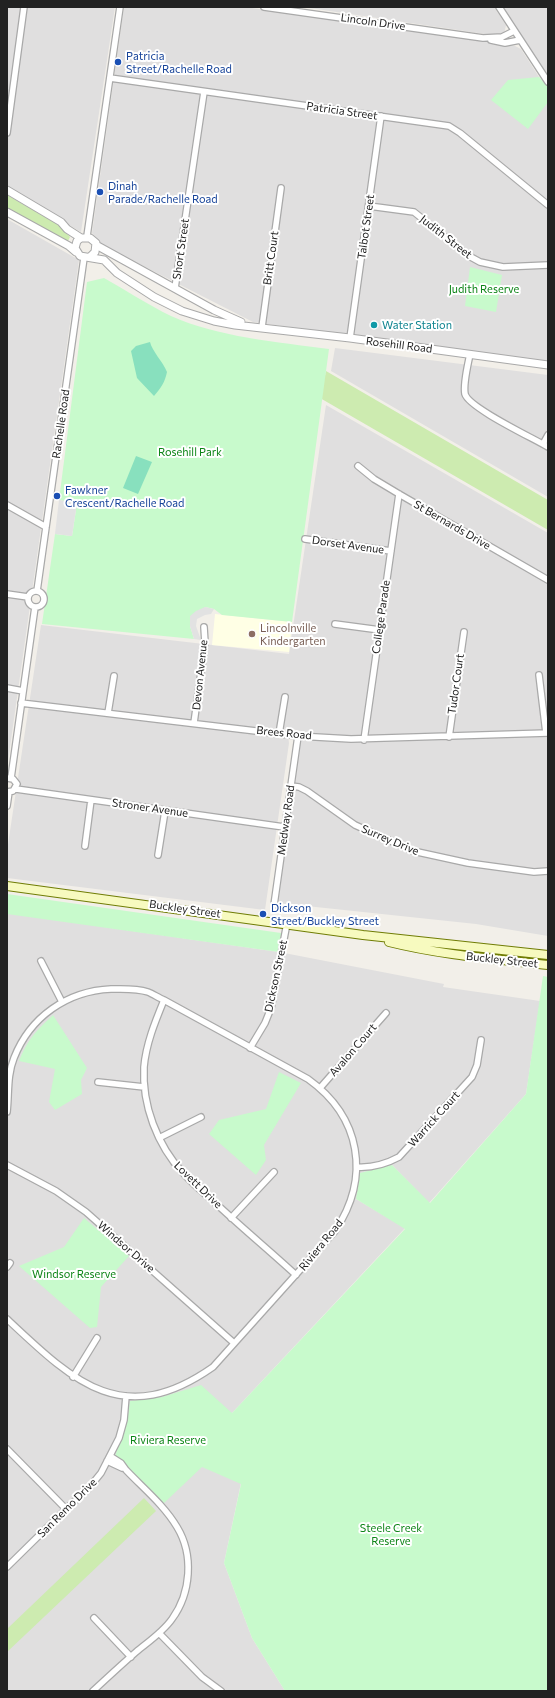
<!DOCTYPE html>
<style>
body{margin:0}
#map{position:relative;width:555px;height:1698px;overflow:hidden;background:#f2efe9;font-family:Commissioner,sans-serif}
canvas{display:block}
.frame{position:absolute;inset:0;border:8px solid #222;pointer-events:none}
</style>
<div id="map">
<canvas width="555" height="1698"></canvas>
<div class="frame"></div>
</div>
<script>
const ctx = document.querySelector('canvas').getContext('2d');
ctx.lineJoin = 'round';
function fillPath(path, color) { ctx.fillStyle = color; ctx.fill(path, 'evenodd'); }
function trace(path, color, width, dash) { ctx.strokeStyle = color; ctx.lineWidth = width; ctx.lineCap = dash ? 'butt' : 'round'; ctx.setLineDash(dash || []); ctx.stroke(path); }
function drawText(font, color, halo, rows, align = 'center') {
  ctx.font = font + ' Commissioner,sans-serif'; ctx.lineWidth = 4; ctx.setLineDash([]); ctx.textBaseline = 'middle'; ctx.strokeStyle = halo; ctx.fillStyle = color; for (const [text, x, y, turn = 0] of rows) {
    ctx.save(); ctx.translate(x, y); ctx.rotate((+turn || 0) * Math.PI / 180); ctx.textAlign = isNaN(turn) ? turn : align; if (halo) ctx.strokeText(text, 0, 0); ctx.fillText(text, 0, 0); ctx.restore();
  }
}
const residential = new Path2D(`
 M7 7H115L81 232 7 189Z
 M124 7H245L515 46 521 49 539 77 548 87V363L253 322 102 245 92 233Z
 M303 7H494L506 25 505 30 504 33 498 36Z
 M503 7H548V77Z
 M7 219 79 260 7 768Z
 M335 348 548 375V497L331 371Z
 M326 405 548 533V936L476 924 278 903 299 741 315 734 287 728 289 743 265 910 7 878V851L41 625 289 654Z
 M7 913 279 952 444 984 443 987 540 1001 526 1094 429 1203 392 1165 356 1199 405 1228 232 1413 252 1431 224 1563 252 1638 285 1691H7Z`);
const education = new Path2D(`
 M215 614 292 622 289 652 212 645Z`);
const grass = new Path2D(`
 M7 195 59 225 70 237 68 241 7 208Z
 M326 371 548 500V530L320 398Z
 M144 1498 156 1511 7 1652V1629Z`);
const park = new Path2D(`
 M539 77 548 87V102L528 129 491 100 508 80Z
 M470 267 502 275 496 312 465 306Z
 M104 278C126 290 148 305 171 316 218 337 277 342 329 349L292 622 222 615 214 609 205 607 190 626 194 639 42 624 55 534 72 536 77 503 59 500 87 282Z
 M7 894 281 933 279 952 7 914Z
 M543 976 548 977V1691H285L252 1638 224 1563 241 1484 202 1467 164 1503 115 1456 127 1422 130 1401 162 1397 201 1385 232 1413 405 1229 356 1199 360 1173 392 1165 430 1203 526 1094Z
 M53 1015 87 1068 81 1080 82 1094 55 1110 49 1102 55 1069 19 1061C28 1039 36 1031 53 1015Z
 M279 1072 301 1083 264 1145 266 1160 256 1175 209 1134 219 1120 266 1109Z
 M84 1218 129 1256 101 1287 97 1327 90 1328 19 1266 64 1247Z`);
const pitch = new Path2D(`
 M150 342C152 351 163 362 167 372 165 382 161 388 154 396L137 378 131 351 136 346Z
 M136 456 152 462 138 494 123 488Z`);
const parking = new Path2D(`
 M59 500 77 503 72 536 55 534Z
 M205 607 214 609 211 614 205 615 197 619 196 626 201 640 194 639 190 626V616L196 611Z`);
const minor = new Path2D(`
 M264 7 483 38 502 37 514 31
 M499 7 548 82
 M491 40 505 43 520 40
 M110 78 449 126 460 133 548 205
 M7 133 24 7
 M369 206 414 212 469 256 480 262 503 267 548 265
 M87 236 120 7
 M175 288 204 92
 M262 327 281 188
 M350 338 381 116
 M470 354C468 364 463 384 465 394 469 408 533 438 548 447
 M543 444 548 435
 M358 466 374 479 399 494 548 580
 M7 505 46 527
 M305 539 391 551
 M37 591 84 258
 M28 599a8 8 0 1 1 16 0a8 8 0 1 1-16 0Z
 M7 594 28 597
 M335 624 380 630
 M539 675 546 733
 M7 688 23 691
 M21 703 298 736 351 739 548 733
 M108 713 114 676
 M194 723 205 643 204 627
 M279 734 285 697
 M449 737 464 632
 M364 740 399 494
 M11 778 35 607
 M291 786 299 787 307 791 355 825 413 851 468 863 534 872 548 871
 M16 789 284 827
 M7 792 13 791 17 784 13 779 7 778
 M7 806 9 792
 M85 846 91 800
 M158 855 165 811
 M274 905 298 736
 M41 961 62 1002
 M164 1000C155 1022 146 1044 144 1067 142 1105 157 1145 183 1173 195 1187 210 1198 223 1210 247 1232 272 1253 296 1275
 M250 1048 265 1023 271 1008 287 923
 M98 1082 144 1087
 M320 1088 386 1013
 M7 1112C9 1094 7 1075 14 1058 30 1017 67 991 111 989 123 989 136 988 148 992 153 994 159 998 164 1000L308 1079C361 1117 371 1177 335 1231L213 1367C123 1430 74 1382 7 1319
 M159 1138 201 1117
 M7 1165 56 1191 86 1212 234 1343
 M357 1167C373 1168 386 1164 399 1157L472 1077 477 1065 481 1040
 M231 1218 274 1172
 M7 1267 10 1263
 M73 1377 97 1338
 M7 1449 66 1509
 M107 1461 122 1468
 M7 1567 66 1509 88 1489 101 1473 119 1438 124 1420 126 1396
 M94 1618 131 1657
 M159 1633 202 1677 221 1691
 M93 1691C107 1678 121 1665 136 1652 148 1642 163 1632 172 1619 191 1593 194 1555 177 1527 164 1505 143 1488 126 1470L121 1463 110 1456`);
const tertiary = new Path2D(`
 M7 190 61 222 67 229 81 238
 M7 212 69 246 76 252
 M96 245 214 310 241 322
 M90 257 95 252 96 243 90 238H81L77 241 75 248 80 256 104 260 117 273 154 297 182 311 214 321 235 325 350 338 548 365`);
const secondary = new Path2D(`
 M7 886 363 935 548 955
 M389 942C441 955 494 959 548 965`);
const markers = [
 [118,62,4,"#1a4fb4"],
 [100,192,4,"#1a4fb4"],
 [374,325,4,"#0f9aa8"],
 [57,496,4,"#1a4fb4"],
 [252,634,4,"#8d6e63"],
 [263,914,4,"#1a4fb4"]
];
const streetNames = [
 ["Lincoln Drive",373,22,8],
 ["Patricia Street",342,111,8],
 ["Talbot Street",366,227,-82],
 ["Judith Street",446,237,38],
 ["Short Street",181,249,-82],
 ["Britt Court",271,258,-82],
 ["Rosehill Road",399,345,7],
 ["Rachelle Road",61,424,-82],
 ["St Bernards Drive",452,525,30],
 ["Dorset Avenue",348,545,8],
 ["College Parade",381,617,-82],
 ["Devon Avenue",200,675,-84],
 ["Tudor Court",456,684,-82],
 ["Brees Road",284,733,6],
 ["Stroner Avenue",150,808,8],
 ["Medway Road",286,820,-82],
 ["Surrey Drive",390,840,23],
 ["Buckley Street",185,909,8],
 ["Buckley Street",502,960,6],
 ["Dickson Street",276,976,-78],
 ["Avalon Court",353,1050,-49],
 ["Warrick Court",434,1119,-48],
 ["Lovett Drive",198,1185,44],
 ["Riviera Road",321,1245,-51],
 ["Windsor Drive",126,1247,41],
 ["San Remo Drive",67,1508,-45]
];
const transitNames = [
 ["Patricia",126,56],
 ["Street/Rachelle Road",126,69],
 ["Dinah",108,186],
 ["Parade/Rachelle Road",108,199],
 ["Fawkner",65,490],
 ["Crescent/Rachelle Road",65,503],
 ["Dickson",271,908],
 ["Street/Buckley Street",271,921]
];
const parkNames = [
 ["Judith Reserve",484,289],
 ["Rosehill Park",190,452],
 ["Windsor Reserve",74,1274],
 ["Riviera Reserve",168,1440],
 ["Steele Creek",391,1528],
 ["Reserve",391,1541]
];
const cultureNames = [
 ["Water Station",382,325]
];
const educationNames = [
 ["Lincolnville",260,628],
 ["Kindergarten",260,641]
];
fillPath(residential, '#e0dfdf');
fillPath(education, '#ffffe5');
fillPath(grass, '#cdebb0');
fillPath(park, '#c8facc');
fillPath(pitch, '#88e0be');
fillPath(parking, '#e2e2e2');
trace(minor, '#a9a9a9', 8);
trace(tertiary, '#a9a9a9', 9);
trace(secondary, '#707d05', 10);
trace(minor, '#fff', 5.5);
trace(tertiary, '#fff', 7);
trace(secondary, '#f7fabf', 8);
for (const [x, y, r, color] of markers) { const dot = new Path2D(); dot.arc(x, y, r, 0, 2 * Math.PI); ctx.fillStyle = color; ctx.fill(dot); trace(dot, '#fff', 1.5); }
drawText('11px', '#222', '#fff', streetNames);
drawText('11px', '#164399', '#fff', transitNames, 'left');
drawText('11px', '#0c8416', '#fff', parkNames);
drawText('11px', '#0d838f', '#fff', cultureNames, 'left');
drawText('11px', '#785e54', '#fff', educationNames, 'left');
</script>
